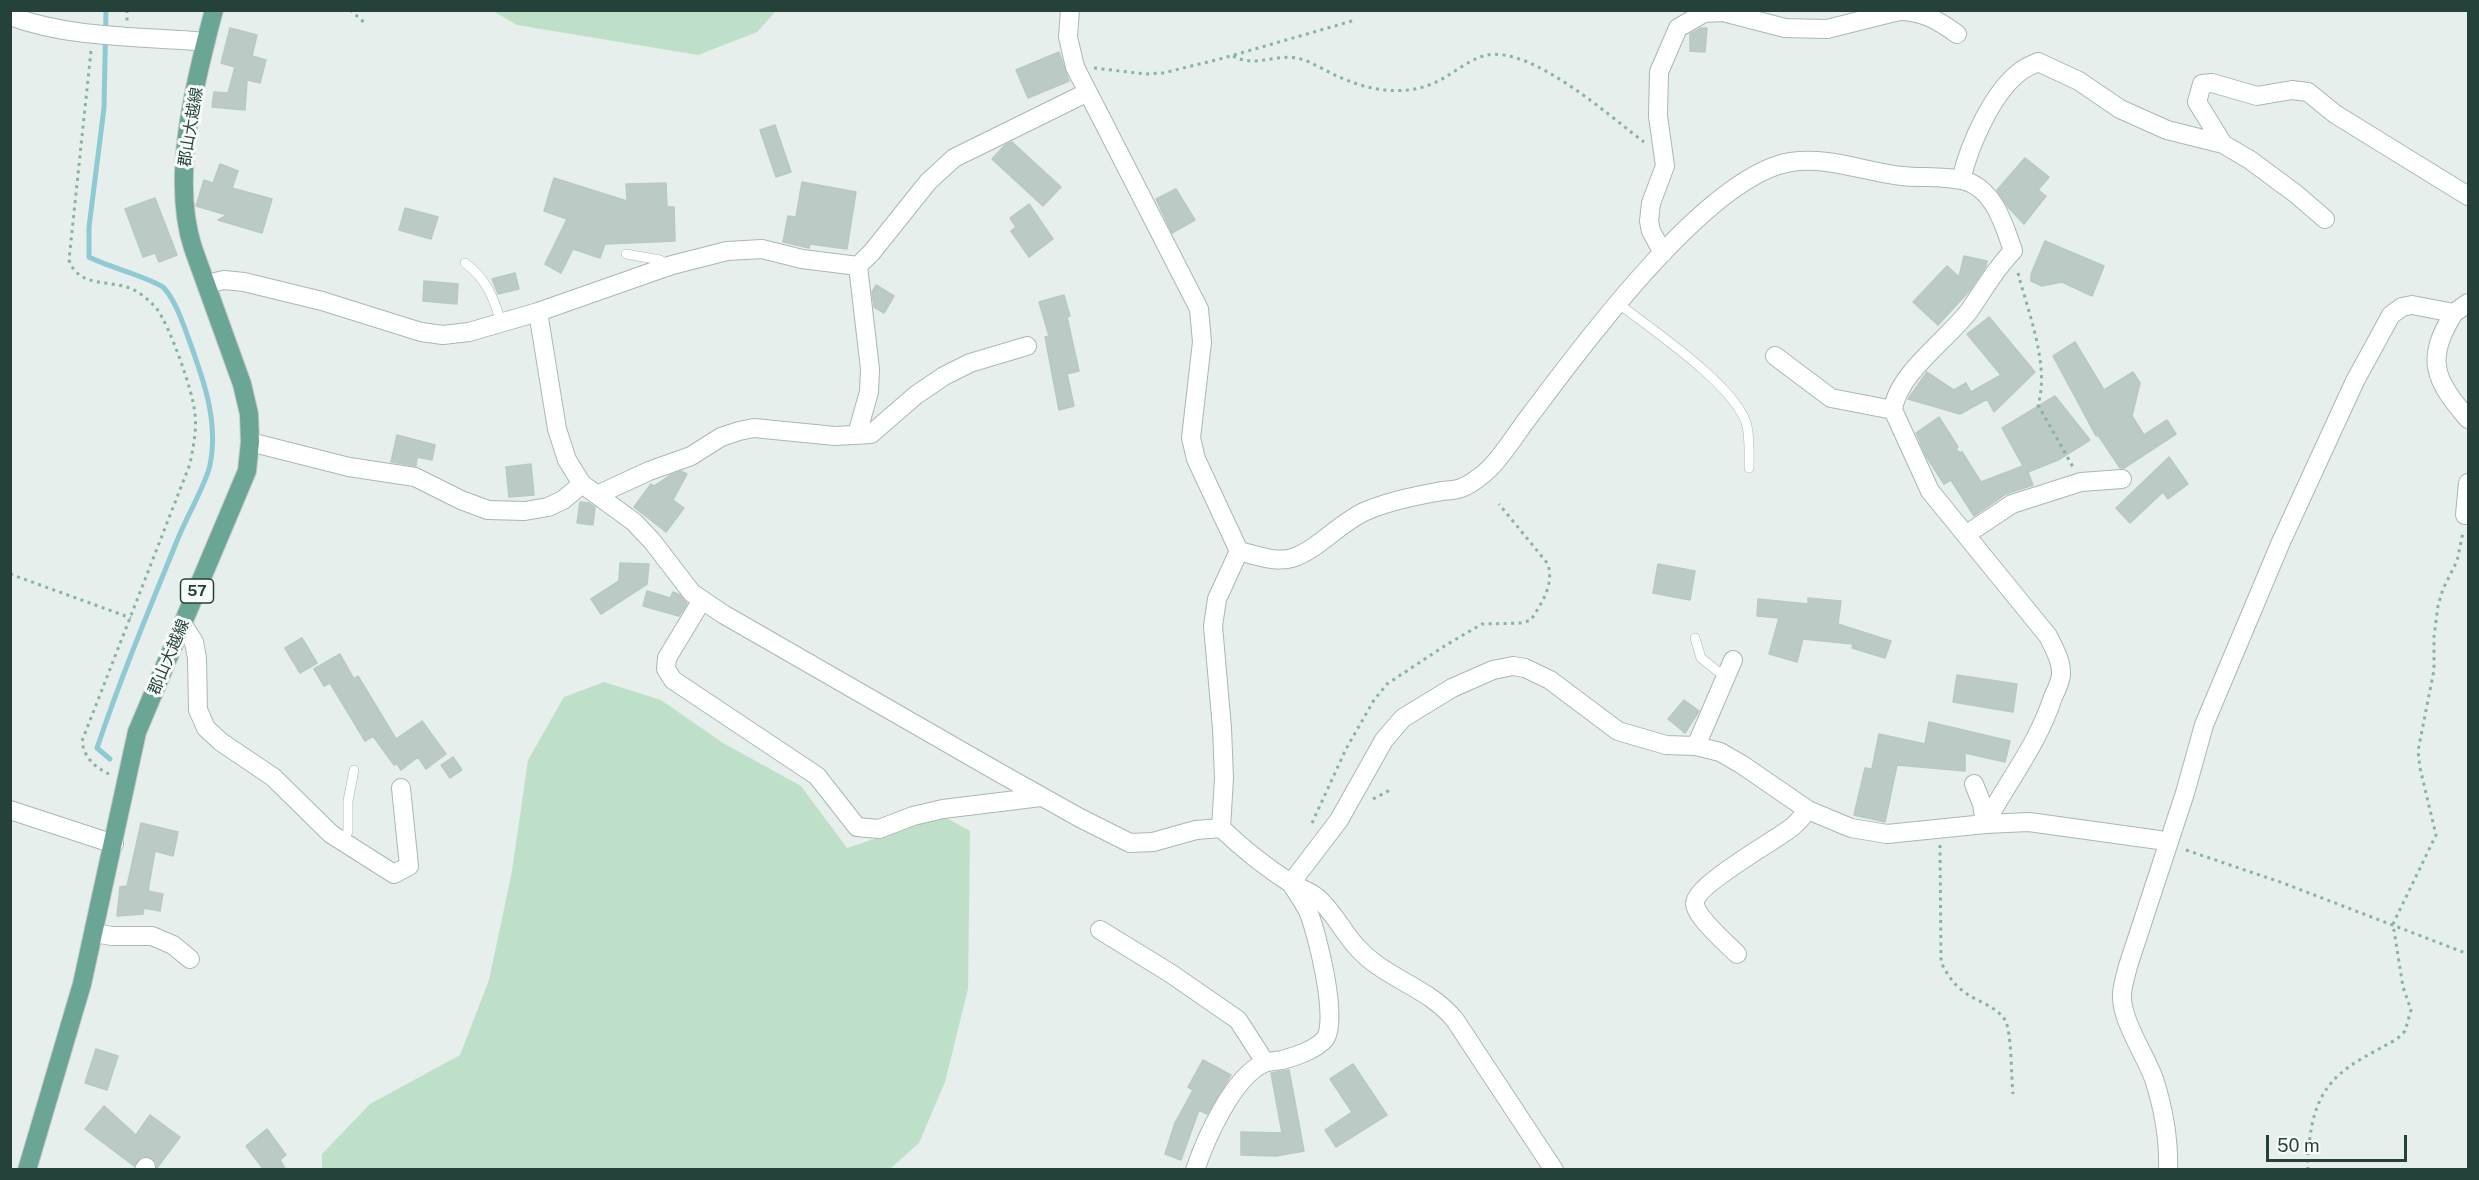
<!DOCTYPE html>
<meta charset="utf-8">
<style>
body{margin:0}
#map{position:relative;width:2479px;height:1180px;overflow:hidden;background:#e6efeb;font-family:"Public Sans",sans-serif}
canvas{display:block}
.frame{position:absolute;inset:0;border:12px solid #24423a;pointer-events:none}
.scale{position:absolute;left:2266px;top:1135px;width:141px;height:27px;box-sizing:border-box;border:3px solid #24423a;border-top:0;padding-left:8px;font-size:18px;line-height:21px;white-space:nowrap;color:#24423a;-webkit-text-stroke:4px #f7fbf9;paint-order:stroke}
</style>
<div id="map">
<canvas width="2479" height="1180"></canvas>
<div class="frame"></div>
<div class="scale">50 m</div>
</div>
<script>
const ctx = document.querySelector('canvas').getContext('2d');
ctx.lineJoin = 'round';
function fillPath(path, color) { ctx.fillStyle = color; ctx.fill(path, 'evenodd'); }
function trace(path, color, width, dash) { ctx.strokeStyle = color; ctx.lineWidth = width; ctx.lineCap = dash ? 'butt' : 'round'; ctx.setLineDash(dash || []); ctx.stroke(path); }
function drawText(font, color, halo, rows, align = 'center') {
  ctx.font = font + ' "Public Sans","Noto Sans JP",sans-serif'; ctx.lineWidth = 6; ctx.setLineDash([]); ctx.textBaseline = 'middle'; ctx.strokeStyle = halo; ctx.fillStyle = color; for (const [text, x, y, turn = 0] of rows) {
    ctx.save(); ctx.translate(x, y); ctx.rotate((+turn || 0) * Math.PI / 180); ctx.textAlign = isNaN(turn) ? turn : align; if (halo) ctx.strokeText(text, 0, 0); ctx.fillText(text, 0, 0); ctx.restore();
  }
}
const green = new Path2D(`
 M493 11H776L757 32 698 55 517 25Z
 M604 682 661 700 723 743 801 786 847 848 943 816 970 831 968 989 945 1082 919 1143 890 1169 322 1170V1154L370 1104 460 1055 489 980 512 871 528 760 564 697Z`);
const stream = new Path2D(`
 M106 10 104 108 89 227V257C105 266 155 279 164 288 176 302 182 321 188 337 203 378 219 421 210 465 206 484 187 516 179 536 150 607 121 677 97 748L110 759`);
const building = new Path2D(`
 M230 28 257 35 252 56 266 60 260 83 247 80 245 110 212 107 214 92 228 93 235 67 221 63Z
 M1701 28H1707L1705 52 1690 51V34Z
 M1059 52 1069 81 1028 98 1016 70Z
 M775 125 791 172 776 177 760 130Z
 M1012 142 1061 187 1043 206 992 159 1005 145Z
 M2025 158 2049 177 2038 190 2046 196 2024 224 2008 207 1997 190Z
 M220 164 238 171 232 188 272 199 262 233 218 220 227 215 196 206 204 180 213 183Z
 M554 178 627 201 626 184 666 183 667 207H674L675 241 605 244 600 258 573 249 561 273 545 264 567 219 544 211Z
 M802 182 856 192 847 249 810 244 809 248 783 242 788 216 796 217Z
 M1176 189 1195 220 1172 233 1156 199Z
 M155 198 177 255 159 262 155 253 143 257 125 209Z
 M1029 204 1053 239 1029 257 1011 231 1016 227 1010 218Z
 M405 208 438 217 431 239 399 230Z
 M2045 241 2104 266 2092 296 2062 282 2042 286 2031 281V274Z
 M1964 256 1987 261 1986 266 1970 290 1938 325 1913 302 1947 266 1959 277Z
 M515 273 519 289 498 294 492 279Z
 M424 281 458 284 457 304 423 301Z
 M876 285 894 296 884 313 874 307 872 292Z
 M1064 295 1070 316 1067 317 1079 371 1067 374 1074 406 1059 410 1045 337 1049 336 1039 302Z
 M1989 317 2035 372 1994 412 1987 399 1960 414 1908 399 1927 372 1954 390 1966 383 1971 392 2001 375 1967 334Z
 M2075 342 2104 390 2133 372 2140 383 2132 416 2144 435 2167 420 2176 434 2124 468H2120L2098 435 2096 436 2053 356Z
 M2055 396 2090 440 2058 460 2028 472 2033 485 2006 494 1974 516 1951 480 1944 484 1926 456 1916 433 1939 417 1958 447 1956 449 1960 453 1962 452 1981 482 2023 466 2002 428Z
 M397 435 435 445 432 460 417 457 416 466 391 462Z
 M2169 457 2188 484 2168 499 2163 492 2130 523 2116 508Z
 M531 464 534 495 509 497 506 467Z
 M681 471 687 474 673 500 684 508 666 532 634 507 651 484 654 486 669 476Z
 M580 502 589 503 595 507 593 525 577 523Z
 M620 563 649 564 647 584 601 614 591 599 619 581Z
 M1658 564 1695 571 1690 600 1653 593Z
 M647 591 670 598 673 592 680 595 687 604 679 616 643 606Z
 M1808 598 1841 601 1838 624 1891 641 1885 658 1852 648 1853 644 1803 639 1797 662 1769 654 1779 618 1757 616 1758 599 1808 604Z
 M302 638 317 663 300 673 285 648Z
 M340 654 354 679 358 676 396 739 422 721 446 754 426 769 418 757 401 770 397 764 394 765 373 736 365 741 330 683 324 686 314 669Z
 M1957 675 2017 684 2013 712 1953 702Z
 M1684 700 1699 711 1685 733 1668 719Z
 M1929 722 2010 741 2005 762 1965 753V771L1897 765 1885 822 1854 815 1865 768 1872 769 1879 734 1925 744Z
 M453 757 462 770 450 778 441 765Z
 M141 823 178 832 173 856 155 851 148 891 163 894 160 911 144 908 143 914 117 916 120 887 127 886Z
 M96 1049 118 1056 107 1090 85 1083Z
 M1203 1060 1231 1075 1207 1114 1199 1110 1181 1160 1165 1154 1175 1123 1193 1090 1188 1087Z
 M1353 1064 1387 1115 1336 1147 1325 1130 1352 1112 1330 1079Z
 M1289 1070 1304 1151 1276 1156 1241 1155V1132L1282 1133 1271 1073Z
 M104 1106 136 1135 150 1115 180 1137 157 1168 156 1162 147 1156 141 1157 134 1166 85 1129Z
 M267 1129 286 1155 280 1160 286 1170H264L246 1146Z`);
const path = new Path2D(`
 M127 10V21
 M350 10 366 24
 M91 51 69 260C79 290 114 278 136 291 144 296 151 302 157 309 170 327 193 391 195 414 197 431 193 447 190 464L82 741C84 757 94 767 109 774
 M1233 56C1257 69 1278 51 1304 60 1315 64 1326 71 1337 76 1367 90 1402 97 1434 83 1451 76 1468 59 1487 55 1533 47 1608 115 1644 142
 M1094 68 1145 74 1163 73 1220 59 1352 21
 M2018 273C2028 312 2050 366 2038 405L2073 467
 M10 574 131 618
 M1373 799 1390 790
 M1312 823 1346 749 1374 700 1387 684 1446 645 1482 624 1522 623 1531 620C1542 602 1554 586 1548 564L1499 504
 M1940 845 1941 962C1947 975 1955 986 1967 994 1979 1002 1997 1007 2005 1020 2012 1032 2011 1077 2013 1094
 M2186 850 2283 883 2468 954
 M2308 1170C2306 1159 2309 1148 2310 1137 2318 1076 2349 1066 2397 1039L2405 1031 2411 1010 2403 987 2393 924 2436 835 2420 768 2418 751 2434 670V636L2438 606 2443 589 2457 561 2463 532`);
const service = new Path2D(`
 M626 254 660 260 670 265
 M465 263C486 278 494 298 501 323
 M1619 304C1651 329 1738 387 1747 426 1750 440 1749 454 1749 468
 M1695 638 1701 658 1725 677
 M343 843 348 831V801L354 770`);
const minor = new Path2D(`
 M1070 10 1068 37 1075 67 1199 309 1202 342 1191 438 1196 459 1239 551 1217 599 1213 626 1222 728 1224 778 1221 828C1242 848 1264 866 1289 882 1299 889 1311 891 1320 900 1342 922 1348 945 1377 965 1404 984 1434 994 1455 1020L1554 1170
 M10 16C73 39 140 36 206 42
 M2223 144 2197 102 2202 84 2212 83 2257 96 2292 90 2308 92 2335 114 2468 196
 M1961 180C1969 146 1992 92 2021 71 2026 67 2032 65 2038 62L2079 81 2120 109 2167 130 2223 144 2250 160 2296 194 2325 219
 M1663 253 1651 231 1649 221 1651 203 1665 166 1658 116 1659 72 1678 28 1704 13 1723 12 1785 28 1827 29 1899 11C1923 11 1939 21 1957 34
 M206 284 224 280 244 282 322 301 421 332 443 335 469 332 538 312 672 265 727 251 762 249 802 259 858 266 872 252 928 182 954 158 1086 93
 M538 312 557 429 567 460 582 484 634 522 652 541 692 593 723 614 998 772 1080 818 1130 843 1153 842 1196 830 1221 828
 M2454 313C2424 360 2435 380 2468 419
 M1775 356 1831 398 1893 410
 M857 434 869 392 870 369 858 266
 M250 442 349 467 415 477 461 500 488 510 525 511 548 507 563 500 582 484
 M597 495 649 471 691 456 721 437 739 431 754 428 835 436 871 434 916 395 944 376 970 363 1027 346
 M2465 515 2468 483
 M1967 534 2012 504 2081 482 2122 479
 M1239 551C1255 555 1276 563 1292 558 1318 550 1340 522 1366 511 1387 502 1414 496 1437 492 1445 490 1454 491 1461 488 1470 485 1483 475 1489 469 1505 453 1517 432 1531 414 1582 347 1707 175 1791 162 1827 156 1866 172 1902 176 1921 178 1942 176 1961 180 1993 186 2004 224 2013 251 1995 269 1983 291 1969 311 1948 339 1897 374 1893 410L1930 491 2048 636C2054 648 2062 662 2061 675 2060 682 2056 691 2053 697 2038 744 2008 781 1985 824
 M702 600 667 658 666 669 673 680 817 776 857 827 879 829 913 816 943 809 1041 797
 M183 625 194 642 197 658 198 710 206 728 221 742 273 777 331 834 394 874 409 866 401 788
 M1696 746 1733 660
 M1974 784 1982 804 1985 824
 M10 810 114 844
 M1291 883 1339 820 1384 740 1403 718 1452 688 1493 670 1513 666 1525 668 1550 680 1618 731 1666 745 1696 746 1720 752 1741 764 1808 810 1851 828 1887 834 1985 824 2029 822 2159 840 2167 843
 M1100 930 1170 973 1238 1020 1265 1062
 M94 933 112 936H152L173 945 190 959
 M1737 954C1727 944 1696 917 1695 904 1694 886 1772 842 1788 830 1796 825 1802 817 1808 810
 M144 1170 146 1167
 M1195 1170C1206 1138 1233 1077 1264 1063 1270 1061 1277 1061 1282 1060 1296 1056 1313 1051 1324 1040 1340 1024 1317 932 1308 911 1303 901 1296 892 1291 883
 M2168 1170C2169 1140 2163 1107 2154 1079 2145 1054 2120 1019 2122 993 2123 984 2126 974 2128 966L2185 793 2204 725 2281 542 2355 381 2391 315 2402 307 2412 305 2454 313 2468 303`);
const primary = new Path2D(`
 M27 1170 82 984 137 732 247 471 250 442 249 414 242 384 193 248C170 178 195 81 214 10`);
const shields = [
 [197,591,33]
];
const shieldNames = [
 ["57",197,591]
];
const streetNames = [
 ["郡山大越線",191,127,-81],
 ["郡山大越線",169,657,-67]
];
fillPath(green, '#bfe0c8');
trace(stream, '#8ec9d4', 5);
fillPath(building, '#bbcac4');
trace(building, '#b8c9c2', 1.5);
trace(service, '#a8b8b2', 10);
trace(minor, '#a8b8b2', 20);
trace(primary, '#c2cac8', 20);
trace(path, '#86b3a5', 3, [3, 4.5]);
trace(service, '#fff', 9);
trace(minor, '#fff', 18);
trace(primary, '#6aa596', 18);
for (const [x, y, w] of shields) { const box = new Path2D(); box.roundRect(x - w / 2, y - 12, w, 24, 4.5); ctx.fillStyle = '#f7fbf9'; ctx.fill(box); trace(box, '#24423a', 1.5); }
drawText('bold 15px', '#24423a', null, shieldNames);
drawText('16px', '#24423a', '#f7fbf9', streetNames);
</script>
